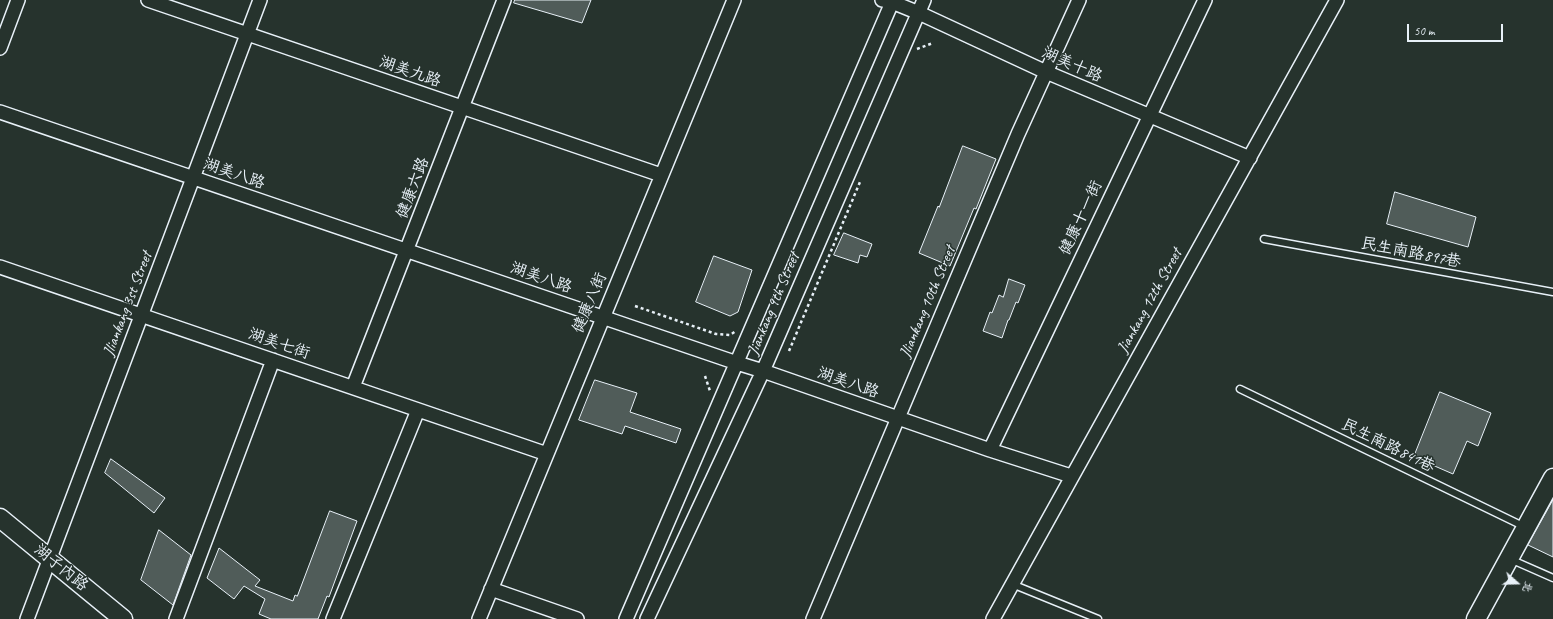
<!DOCTYPE html>
<meta charset="utf-8">
<style>
body{margin:0}
#map{position:relative;width:1553px;height:619px;overflow:hidden;background:#26332d;font-family:Caveat,"LXGW WenKai TC",sans-serif}
canvas{display:block}
.north{position:absolute;left:1497px;top:563px;width:40px;height:40px;-webkit-text-stroke:3px #26332d;paint-order:stroke;rotate:110deg;font-size:11px;font-weight:700;line-height:16px;text-align:center;color:#e8f1f8}
.north::after{content:'';display:block;margin:auto;width:14px;height:18px;background:#e8f1f8;clip-path:polygon(50% 0,100% 100%,50% 72%,0 100%)}
.scale{position:absolute;left:1407px;top:24px;width:96px;height:18px;box-sizing:border-box;border:2px solid #e8f1f8;border-top:0;padding-left:5px;font-size:12px;line-height:14px;white-space:nowrap;color:#e8f1f8;-webkit-text-stroke:3px #26332d;paint-order:stroke}
</style>
<div id="map">
<canvas width="1553" height="619"></canvas>
<div class="north">北</div>
<div class="scale">50 m</div>
</div>
<script>
const ctx = document.querySelector('canvas').getContext('2d');
ctx.lineJoin = 'round';
function fillPath(path, color) { ctx.fillStyle = color; ctx.fill(path, 'evenodd'); }
function trace(path, color, width, dash) { ctx.strokeStyle = color; ctx.lineWidth = width; ctx.lineCap = dash ? 'butt' : 'round'; ctx.setLineDash(dash || []); ctx.stroke(path); }
function drawText(font, color, halo, rows, align = 'center') {
  ctx.font = font + ' Caveat,"LXGW WenKai TC",sans-serif'; ctx.lineWidth = 3; ctx.setLineDash([]); ctx.textBaseline = 'middle'; ctx.strokeStyle = halo; ctx.fillStyle = color; for (const [text, x, y, turn = 0] of rows) {
    ctx.save(); ctx.translate(x, y); ctx.rotate((+turn || 0) * Math.PI / 180); ctx.textAlign = isNaN(turn) ? turn : align; if (halo) ctx.strokeText(text, 0, 0); ctx.fillText(text, 0, 0); ctx.restore();
  }
}
const building = new Path2D(`
 M515 0H591L582 23 514 3Z
 M963 146 996 159 976 209 974 208 950 266 919 253 938 206 939 207Z
 M1395 192 1476 217 1468 247 1387 224Z
 M844 233 872 244 867 257 860 255 858 263 834 255Z
 M714 256 752 270 738 312 730 316 696 302Z
 M1009 279 1025 285 1018 303 1016 302 1009 320H1008L1002 338 983 331 990 312 992 313 999 295 1003 297Z
 M595 380 637 393 630 412 681 429 676 443 625 426 622 434 579 420Z
 M1440 392 1491 413 1478 446 1467 441 1453 474 1414 457Z
 M111 459 165 498 154 513 105 473Z
 M1553 500V557L1528 545Z
 M330 511 357 521 329 597 327 596 318 619H271L259 614 265 599 244 586 234 599 207 578 219 548 260 580 255 586 293 601 295 595 297 596Z
 M159 530 191 555 173 605 141 580Z`);
const path = new Path2D(`
 M917 49 933 43
 M635 306 716 334 730 335 736 331
 M789 351 860 182
 M705 376 710 391`);
const lane = new Path2D(`
 M1264 239 1553 292
 M1240 389 1525 527
 M1510 559 1553 578
 M1012 584 1098 619`);
const street = new Path2D(`
 M148 0 661 175
 M882 0 892 2 919 13 1046 72 1250 158
 M0 48 18 0
 M0 112 737 363 763 371 990 450 1071 476
 M0 267 547 454
 M353 387 504 0
 M990 450 1205 0
 M491 589 577 619
 M27 619 260 0
 M176 619 273 360
 M333 619 418 410
 M479 619 734 0
 M626 619 893 0
 M647 619 763 371 924 0
 M813 619 1018 134 1079 0
 M993 619C1106 412 1223 207 1337 0`);
const secondary = new Path2D(`
 M0 518 123 619
 M1476 619 1553 478`);
const streetNames = [
 ["湖美十路",1072,65,24],
 ["湖美九路",410,72,19],
 ["湖美八路",234,174,19],
 ["健康六路",413,188,-69],
 ["健康十一街",1081,218,-65],
 ["民生南路897巷",1411,253,11],
 ["湖美八路",541,278,19],
 ["Jiankang 12th Street",1150,301,-61],
 ["Jliankang 10th Street",928,302,-67],
 ["健康八街",590,303,-67],
 ["Jliankang 3st Street",128,304,-69],
 ["Jiankang 9th Street",774,304,-67],
 ["湖美七街",279,344,19],
 ["湖美八路",848,383,19],
 ["民生南路841巷",1388,446,26],
 ["湖子內路",61,568,39]
];
fillPath(building, '#505c59');
trace(building, '#e8f1f8', 1);
trace(lane, '#e8f1f8', 9);
trace(street, '#e8f1f8', 16);
trace(secondary, '#e8f1f8', 21);
trace(path, '#e8f1f8', 2.5, [3, 3]);
trace(lane, '#26332d', 6);
trace(street, '#26332d', 13);
trace(secondary, '#26332d', 18);
drawText('16px', '#e8f1f8', '#26332d', streetNames);
</script>
